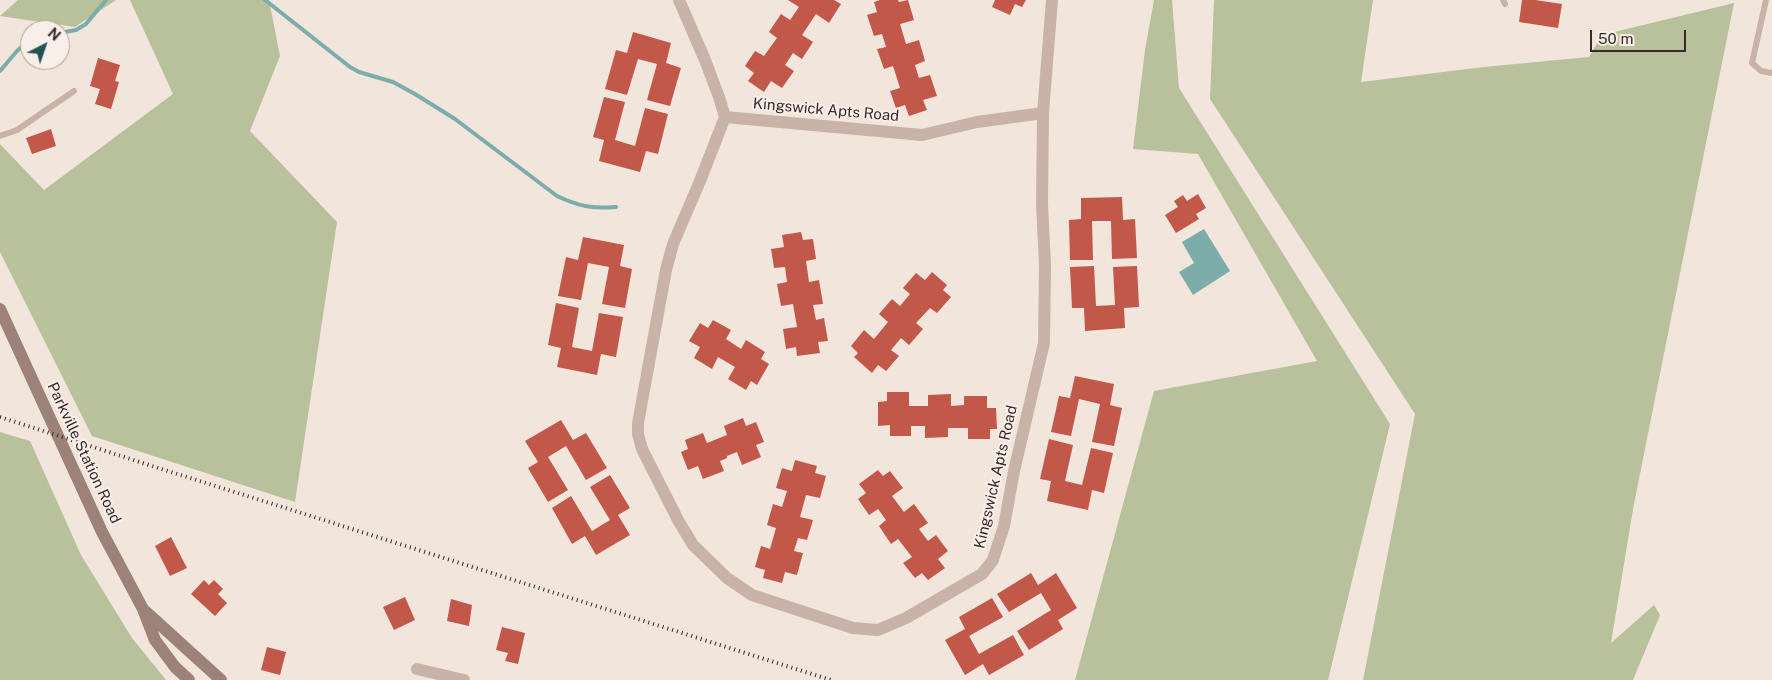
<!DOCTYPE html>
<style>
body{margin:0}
#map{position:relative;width:1772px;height:680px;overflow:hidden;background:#f1e5dc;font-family:"Public Sans",sans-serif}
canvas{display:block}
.north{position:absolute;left:20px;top:20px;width:50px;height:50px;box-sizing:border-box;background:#f9efe8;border:1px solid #aba19b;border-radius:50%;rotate:41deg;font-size:14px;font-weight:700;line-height:20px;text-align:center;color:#362b28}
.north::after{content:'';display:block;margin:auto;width:18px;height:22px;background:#1f5653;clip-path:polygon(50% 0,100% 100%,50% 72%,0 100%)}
.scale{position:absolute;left:1590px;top:30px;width:96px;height:22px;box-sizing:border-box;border:2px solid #362b28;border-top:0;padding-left:6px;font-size:15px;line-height:18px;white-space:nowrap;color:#362b28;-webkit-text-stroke:4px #f9efe8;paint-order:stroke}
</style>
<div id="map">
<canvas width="1772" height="680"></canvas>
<div class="north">N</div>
<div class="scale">50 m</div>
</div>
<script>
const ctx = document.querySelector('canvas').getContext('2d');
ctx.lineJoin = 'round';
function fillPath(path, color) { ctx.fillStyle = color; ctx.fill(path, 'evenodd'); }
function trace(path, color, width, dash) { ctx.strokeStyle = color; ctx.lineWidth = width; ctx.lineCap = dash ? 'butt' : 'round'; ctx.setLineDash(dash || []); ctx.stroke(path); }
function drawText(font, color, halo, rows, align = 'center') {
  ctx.font = font + ' "Public Sans",sans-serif'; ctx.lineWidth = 4; ctx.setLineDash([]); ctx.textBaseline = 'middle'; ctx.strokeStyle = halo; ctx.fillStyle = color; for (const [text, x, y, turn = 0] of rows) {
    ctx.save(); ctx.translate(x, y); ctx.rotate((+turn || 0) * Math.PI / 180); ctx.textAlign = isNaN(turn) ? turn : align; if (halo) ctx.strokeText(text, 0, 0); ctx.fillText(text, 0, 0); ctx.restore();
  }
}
const green = new Path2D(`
 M18 0H116L75 27 0 16Z
 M130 0H269L280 56 250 131 337 222 295 502 92 436 0 252V144L44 190 173 94Z
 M1154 0H1172L1179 88 1390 424 1328 680H1075L1154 391 1317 361 1198 154 1133 149 1145 50Z
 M1214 0H1373L1361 82 1484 67 1589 57 1602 35 1734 3 1633 509 1611 643 1654 605 1660 615 1633 680H1363L1415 414 1210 99Z
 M0 432 30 441 81 555 132 638 166 680H0Z`);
const water = new Path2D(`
 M1204 229 1230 271 1193 295 1179 272 1194 263 1182 242Z`);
const stream = new Path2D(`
 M265 0 350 67 359 72 393 82 415 94 455 119 557 196C578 206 592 209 616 207
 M60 33 76 30 86 24 106 0
 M0 71 17 51 30 39`);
const building = new Path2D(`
 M788 0H834L841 4 829 23 816 14 802 35 813 42 802 59 793 53 785 65 794 71 782 88 771 81 764 92 748 81 754 73 745 66 755 51 764 56 777 38 769 32 781 14 790 20 799 7Z
 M880 0H898L899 2 908 0 914 20 900 24 906 44 919 40 925 61 915 65 919 78 930 75 937 96 923 100 927 110 909 116 905 105 896 108 890 91 900 88 893 66 884 69 877 49 886 47 882 34 874 36 867 15 877 12 874 2Z
 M995 0H1026L1022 7 1015 4 1010 15 992 7Z
 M1522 0H1535L1562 4 1558 28 1519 22Z
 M633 32 671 43 666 63 681 68 670 106 647 100 657 64 638 59 627 95 605 89 616 50 627 53Z
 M98 58 120 65 115 81 119 82 111 109 95 104 100 89 90 86Z
 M604 97 625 102 615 140 635 146 645 108 668 114 658 154 646 151 640 172 599 161 604 140 593 137Z
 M51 129 56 146 32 154 26 138Z
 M1198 194 1206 208 1196 214 1199 219 1176 233 1165 215 1178 207 1174 201 1183 195 1187 201Z
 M1122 197 1123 220 1135 219 1137 258 1112 259 1111 221H1092L1093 260H1070L1069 220 1081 219V198Z
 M801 232 803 240 813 239 816 259 806 261 809 282 819 280 823 304 813 305 816 320 824 318 828 341 818 342 820 353 797 356 796 347 786 349 783 329 797 327 793 304 781 306 777 284 787 282 785 267 774 268 771 249 784 247 782 235Z
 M583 237 624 245 620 266 632 269 625 308 602 304 609 267 588 263 581 300 558 296 566 257 578 260Z
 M1094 266 1096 306 1115 305 1113 267 1137 266 1139 307 1124 308 1125 328 1085 331 1084 308H1072L1070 267Z
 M932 272 947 285 943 290 951 297 937 313 930 308 916 323 923 329 909 345 901 338 891 350 899 356 886 371 878 365 872 373 854 357 858 353 851 346 864 330 874 339 888 322 879 314 892 299 900 306 910 294 903 288 916 273 925 280Z
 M556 303 579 308 572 347 592 351 599 313 623 317 616 357 601 354 597 375 557 367 561 348 548 345Z
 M713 320 731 330 726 339 741 349 746 340 765 352 761 359 769 364 757 385 751 381 746 390 728 379 735 367 718 357 712 369 694 358 700 347 689 341 700 323 708 328Z
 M1075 376 1114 384 1110 405 1122 408 1114 446 1092 442 1100 404 1079 399 1071 436 1051 432 1059 396 1070 398Z
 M887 392H909V406H928V395L951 394V406L964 405V396H987V408H996L997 429H990V439H968V428H948V437L925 438V426H911V436H890V425L878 426V402L887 401Z
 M743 418 746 426 756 422 764 442 756 445 761 457 742 465 737 452 727 456V458L720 461 724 471 703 479 698 466 688 470 681 452 688 449 685 440 703 433 707 443 727 435 724 426Z
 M561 420 573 440 586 433 607 468 586 480 566 446 548 457 568 490 548 502 528 468 538 462 525 441Z
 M1049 439 1073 445 1065 481 1082 485 1091 448 1113 453 1104 493 1092 490 1088 510 1047 501 1051 481 1040 479Z
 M795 460 817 466 815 473 826 476 820 498 806 495 800 517 813 520 807 540 798 538 794 551 803 553 797 575 785 572 782 583 763 578 765 570 755 567 761 546 770 549 776 528 767 525 773 504 782 507 787 491 776 488 782 468 792 471Z
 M878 470 883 476 890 471 903 488 892 496 904 512 914 504 928 523 919 529 928 541 936 535 948 551 938 559 945 568 928 580 922 573 915 578 903 563 912 557 898 539 891 544 879 526 886 520 878 509 869 515 858 499 866 493 859 484Z
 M610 475 630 508 618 515 630 535 596 555 585 536 572 544 552 508 571 496 592 531 610 520 590 487Z
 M171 537 187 568 170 576 155 546Z
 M1031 573 1038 585 1056 573 1077 608 1058 620 1063 629 1029 650 1017 631 1051 610 1041 593 1009 612 997 594Z
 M204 580 209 585 214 580 223 589 218 594 227 603 215 616 191 594Z
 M405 597 415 620 394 630 383 607Z
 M992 598 1003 617 969 636 979 654 1013 635 1024 655 989 675 983 664 965 675 945 640 965 629 959 617Z
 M451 599 472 605 469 626 447 621Z
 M502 627 525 633 518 664 505 661 508 653 496 650Z
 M267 647 286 652 280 675 261 670Z`);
const lane = new Path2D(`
 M1503 0 1505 4
 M1766 0 1752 63 1761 71 1772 73
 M0 136 17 130 74 91`);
const street = new Path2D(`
 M679 0 705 60 719 97 725 117 700 181 673 244 666 270 638 423V434L642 449 678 520 693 545 727 578 752 595 853 628 878 630 906 618 982 574 993 560 1004 526 1014 471 1044 343 1045 265 1042 204 1043 113 1052 0
 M725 117 922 135 977 122 1043 113
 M417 669 464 680`);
const secondary = new Path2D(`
 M0 309 102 532 143 609 155 640 175 667 189 680
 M145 611 221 680`);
const rail = new Path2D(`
 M0 417 149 465 831 680`);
const streetNames = [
 ["Kingswick Apts Road",826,110,5],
 ["Parkville Station Road",84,453,65],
 ["Kingswick Apts Road",996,477,-77]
];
fillPath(green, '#b8c09c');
fillPath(water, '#7cadaa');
trace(stream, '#7cadaa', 4);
fillPath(building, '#c25849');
trace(lane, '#c9b3a8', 6);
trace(street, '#c9b3a8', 12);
trace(secondary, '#9d827a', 12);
trace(rail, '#362b28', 4, [1, 4]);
drawText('15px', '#362b28', '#f9efe8', streetNames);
</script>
